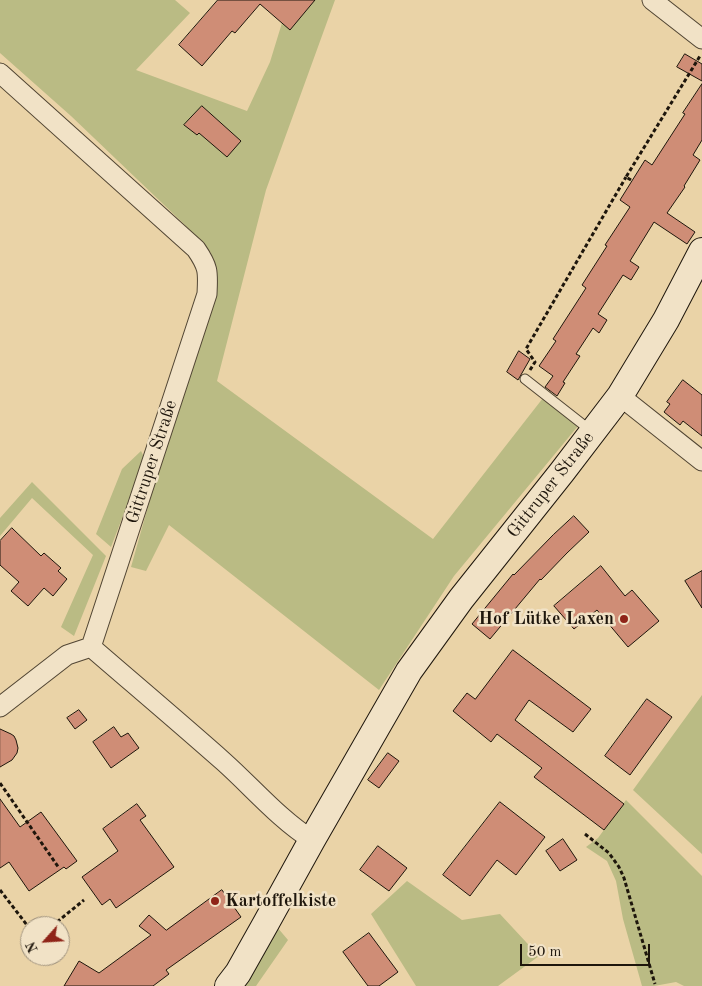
<!DOCTYPE html>
<meta charset="utf-8">
<style>
body{margin:0}
#map{position:relative;width:702px;height:986px;overflow:hidden;background:#ead3a7;font-family:"Old Standard TT",serif}
canvas{display:block}
.north{position:absolute;left:20px;top:916px;width:50px;height:50px;box-sizing:border-box;background:#f1e2c6;border:1px solid #9d907c;border-radius:50%;rotate:244deg;font-size:14px;font-weight:700;line-height:20px;text-align:center;color:#1e160c}
.north::after{content:'';display:block;margin:auto;width:18px;height:22px;background:#8f2418;clip-path:polygon(50% 0,100% 100%,50% 72%,0 100%)}
.scale{position:absolute;left:520px;top:944px;width:130px;height:22px;box-sizing:border-box;border:2px solid #1e160c;border-top:0;padding-left:6px;font-size:15px;line-height:18px;white-space:nowrap;color:#1e160c;-webkit-text-stroke:4px #f1e2c6;paint-order:stroke}
</style>
<div id="map">
<canvas width="702" height="986"></canvas>
<div class="north">N</div>
<div class="scale">50 m</div>
</div>
<script>
const ctx = document.querySelector('canvas').getContext('2d');
ctx.lineJoin = 'round';
function fillPath(path, color) { ctx.fillStyle = color; ctx.fill(path, 'evenodd'); }
function trace(path, color, width, dash) { ctx.strokeStyle = color; ctx.lineWidth = width; ctx.lineCap = dash ? 'butt' : 'round'; ctx.setLineDash(dash || []); ctx.stroke(path); }
function drawText(font, color, halo, rows, align = 'center') {
  ctx.font = font + ' "Old Standard TT",serif'; ctx.lineWidth = 5; ctx.setLineDash([]); ctx.textBaseline = 'middle'; ctx.strokeStyle = halo; ctx.fillStyle = color; for (const [text, x, y, turn = 0] of rows) {
    ctx.save(); ctx.translate(x, y); ctx.rotate((+turn || 0) * Math.PI / 180); ctx.textAlign = isNaN(turn) ? turn : align; if (halo) ctx.strokeText(text, 0, 0); ctx.fillText(text, 0, 0); ctx.restore();
  }
}
const green = new Path2D(`
 M0 0H175L190 13 136 70 247 111 270 62 289 0H335L266 190 217 381 433 539 543 398 578 426 454 576 379 690 169 525 146 571 131 567 156 478 214 302 211 253 184 224 71 116 0 53Z
 M141 451 145 459 111 547 96 534 122 469Z
 M32 482 106 556 74 636 61 627 93 555 32 498 0 536V518Z
 M702 695V854L633 790Z
 M626 800 702 876V986H684L676 982 654 986H642L623 919 616 881 607 861 586 847 598 838Z
 M407 881 462 920 500 914 539 956 498 986H416L371 914Z
 M277 927 288 940 256 986H238Z`);
const building = new Path2D(`
 M218 0H315L290 30 260 4 235 33 232 31 202 66 179 45Z
 M685 54 702 64V81L677 67Z
 M702 84V140L693 155 700 160 684 186 685 187 667 213 695 232 687 244 654 222 630 261 639 267 631 280 623 275 598 314 607 320 599 333 593 328 576 354 580 356 563 382 565 383 557 396 545 387 553 376 539 366 556 341 553 339 586 288 582 285 607 246 605 245 630 207 620 200 645 160 652 165 685 114 683 113Z
 M202 106 241 141 227 157 199 133 197 135 184 125Z
 M519 351 530 359 518 380 507 372Z
 M683 380 702 395V436L683 421 680 425 664 412 670 404 667 402Z
 M574 516 589 532 567 553 541 580 540 579 490 639 472 624 513 574 514 575 553 535Z
 M12 528 41 556 44 553 61 568 58 571 67 579 53 596 44 588 28 606 11 591 19 582 0 565V541Z
 M601 566 625 596 632 590 659 621 628 647 597 610 574 629 554 606Z
 M702 571V608L685 581Z
 M513 650 591 709 573 732 529 700 515 720 624 804 604 830 534 777 542 768 497 734 491 742 453 711 467 693 475 699Z
 M647 699 672 717 630 775 605 756Z
 M79 710 87 720 75 729 67 718Z
 M114 727 121 737 128 733 139 748 111 768 93 742Z
 M0 729 11 734 14 736 16 740 18 748 17 753 12 760 0 767Z
 M388 753 399 761 379 788 368 780Z
 M0 799 20 827 41 812 77 861 66 869 64 867 29 891 9 862 0 868Z
 M500 802 545 837 516 875 497 860 470 896 443 875Z
 M137 804 146 816 140 820 174 867 116 908 110 899 102 905 82 877 118 851 103 829Z
 M563 839 577 860 560 871 546 851Z
 M378 846 407 868 389 891 360 870Z
 M222 890 241 917 166 970 169 974 153 986H64L79 961 99 973 151 935 139 926 149 915 166 930Z
 M369 933 398 972 379 986H368L343 952Z`);
const path = new Path2D(`
 M631 180 626 177 700 56
 M530 370 535 362 526 349 626 177
 M0 783 59 868
 M585 834 609 853 619 867 624 878 655 984
 M0 890 30 929
 M52 926 84 900`);
const lane = new Path2D(`
 M525 379 590 430`);
const street = new Path2D(`
 M652 0 702 39
 M0 73 196 249C209 268 208 272 207 294L91 647C135 685 180 723 224 762 253 788 279 819 312 840
 M620 396 702 461
 M0 707 67 655 91 647`);
const secondary = new Path2D(`
 M228 986 238 973 265 925 312 840 409 671 461 599 562 472 620 396 666 320 702 251`);
const markers = [
 [624,619,5,"#8f2418"],
 [215,901,5,"#8f2418"]
];
const streetNames = [
 ["Gittruper Straße",152,462,-72],
 ["Gittruper Straße",551,485,-52]
];
const poiNames = [
 ["Hof Lütke Laxen",614,619],
 ["Kartoffelkiste",225,901,"left"]
];
fillPath(green, '#babb84');
fillPath(building, '#cf8d76');
trace(building, '#1e160c', 1);
trace(lane, '#514533', 11);
trace(street, '#514533', 21);
trace(secondary, '#1e160c', 28);
trace(path, '#1e160c', 3, [4, 2.5]);
trace(lane, '#f1e2c6', 9);
trace(street, '#f1e2c6', 19);
trace(secondary, '#f1e2c6', 26);
for (const [x, y, r, color] of markers) { const dot = new Path2D(); dot.arc(x, y, r, 0, 2 * Math.PI); ctx.fillStyle = color; ctx.fill(dot); trace(dot, '#f1e2c6', 2); }
drawText('18px', '#1e160c', '#f1e2c6', streetNames);
drawText('bold 18px', '#1e160c', '#f1e2c6', poiNames, 'right');
</script>
